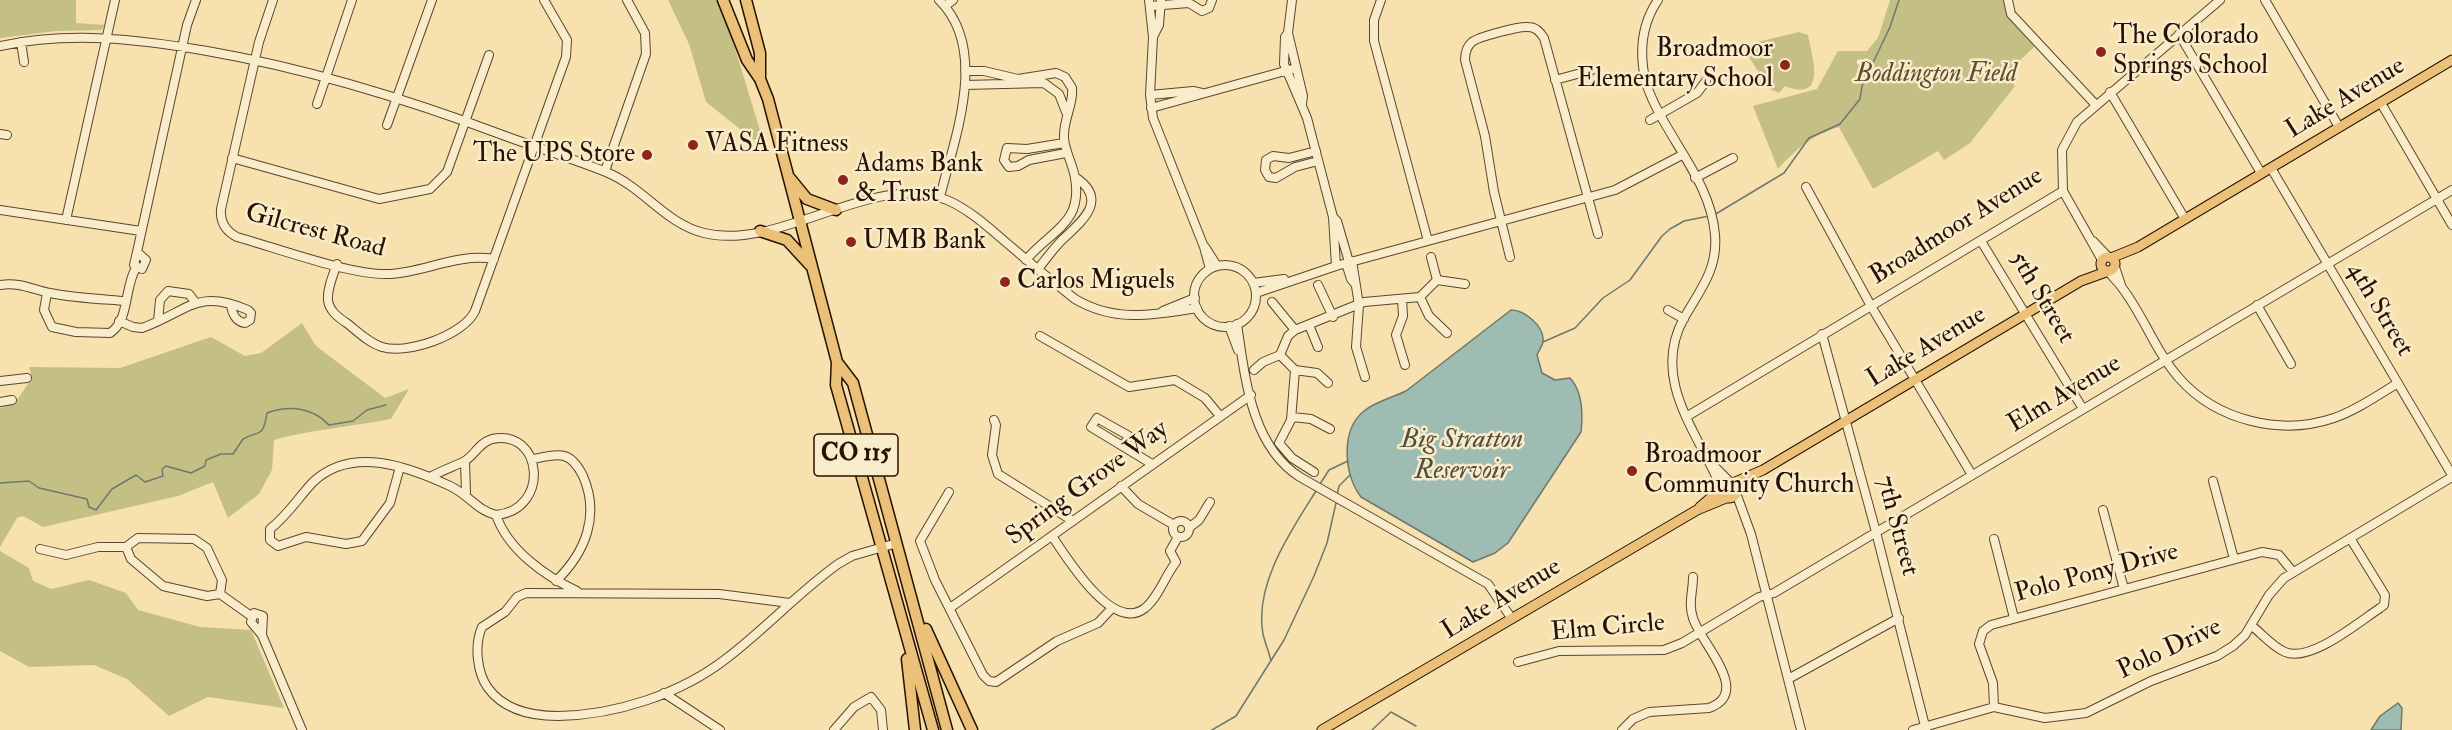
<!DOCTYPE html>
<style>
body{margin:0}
canvas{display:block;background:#f6e1af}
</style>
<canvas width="2452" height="730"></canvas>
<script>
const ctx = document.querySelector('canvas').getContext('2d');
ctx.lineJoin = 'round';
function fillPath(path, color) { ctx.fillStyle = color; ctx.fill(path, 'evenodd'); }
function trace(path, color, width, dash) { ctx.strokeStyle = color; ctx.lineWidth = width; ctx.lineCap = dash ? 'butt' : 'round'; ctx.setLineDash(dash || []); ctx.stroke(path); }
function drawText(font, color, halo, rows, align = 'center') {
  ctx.font = font + ' "IM FELL Double Pica",serif'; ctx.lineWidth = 5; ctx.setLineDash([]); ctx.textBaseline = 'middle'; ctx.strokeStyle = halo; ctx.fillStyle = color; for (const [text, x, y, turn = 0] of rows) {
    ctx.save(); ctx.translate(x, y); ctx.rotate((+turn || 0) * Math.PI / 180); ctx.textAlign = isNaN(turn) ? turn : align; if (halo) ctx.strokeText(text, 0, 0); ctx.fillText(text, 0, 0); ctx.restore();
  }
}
const green = new Path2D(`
 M0 0H76V23L105 25 101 30 56 31 0 38Z
 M668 0H717L731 35 762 137 754 140 706 102 689 44Z
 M1890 0H2003L2006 14 2036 45 2005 75 2015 86 1970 143 1944 160 1938 151 1873 189 1839 127C1812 135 1796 149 1778 169L1753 106 1817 89 1838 51H1867L1878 38Z
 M1799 32 1808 35C1812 57 1828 103 1785 86L1779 93 1770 89 1746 53 1756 49 1753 43Z
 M302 323 316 346 385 398 409 389 391 419C351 427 312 429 274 440L272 470 259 494 228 518 213 482 178 496 43 527 23 516 17 518 0 547V408L15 403 32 378 29 367 120 368 211 337 245 356 261 353Z
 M0 551 29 568 33 581 51 589 89 580 126 593 138 610 200 627 251 630 284 708 208 697 169 716 127 679 94 665 29 667 0 651Z`);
const water = new Path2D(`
 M1511 310C1524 310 1545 326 1543 342 1542 346 1539 351 1537 355L1542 373 1555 380 1570 378C1583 392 1583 414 1581 432L1508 543 1495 553 1473 562 1361 497C1344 476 1340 430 1364 411 1376 401 1392 398 1406 391Z
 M2398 703 2402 708 2401 730H2371L2380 716Z`);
const stream = new Path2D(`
 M1714 215 1784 173 1809 138 1840 124 1860 99 1862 86 1890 27 1899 0
 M1543 342 1575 328 1603 298 1630 280 1662 236 1670 229 1684 221 1709 216
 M0 483 29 481 39 488 87 499 89 507 96 510 112 489 136 475 145 482 163 476 162 469 166 466 191 473 205 466 206 460 221 454H233L243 439C260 430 263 438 267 413 284 406 303 407 318 416 322 418 325 422 329 425L353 421 367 410 386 405
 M1320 484 1329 470 1348 461
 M1337 495 1339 486 1350 475
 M1271 661C1269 652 1265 643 1263 634 1254 584 1291 531 1316 491
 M1212 730 1236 716 1284 640 1314 576 1327 543 1336 503
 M1372 730 1391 712 1416 726`);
const minor = new Path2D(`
 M273 0 259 42 221 209C220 222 225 231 237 237 277 248 352 276 390 274 425 272 457 253 494 259
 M939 0C990 50 954 139 940 197
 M1149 0 1153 37 1150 95 1153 118 1204 247 1210 269
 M1292 0 1288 33 1285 37 1284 64 1307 118 1333 217 1337 221 1349 262
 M1381 0 1374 20V41L1428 241
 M1658 0C1641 25 1639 54 1646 83 1663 135 1711 179 1715 235 1718 269 1700 290 1684 318 1650 379 1698 433 1721 487
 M2008 0 2011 14 2095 104
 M2265 0 2339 127
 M945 6 953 0
 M1150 6 1189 3 1202 11 1209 8 1212 0
 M1288 33 1303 96 1302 104
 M2179 34 2261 173
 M1153 37 1159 25 1161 0
 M21 42 24 62
 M0 46C70 31 137 39 207 51 311 69 410 100 508 137 541 149 574 159 606 172 643 187 666 224 704 233 779 252 874 170 947 200 970 210 989 228 1008 244 1030 263 1052 281 1075 299 1115 323 1154 315 1197 308
 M965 71H984L1018 79 1056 73 1065 77 1072 88C1074 104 1063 119 1064 138 1065 152 1073 164 1075 178 1083 224 1051 230 1026 260
 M1555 80 1592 70
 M965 85 1044 83 1059 94 1066 112
 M2110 92 2185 219
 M1150 95 1193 91 1202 93
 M2381 103 2452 225
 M317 104 352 0
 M1151 108 1296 68
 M1650 120 1697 93 1706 81
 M387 125 432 0
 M0 134 7 135
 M1064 143 1027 149 1007 148 1004 160 1009 167 1018 166 1029 160 1066 153
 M1316 151 1289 158 1273 156 1266 160 1265 170 1269 177 1276 178 1295 167 1318 161
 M232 158 379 199 430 189 447 172 489 55
 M2271 168 2452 475
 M605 171 646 54 645 33 627 0
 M1695 178 1733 158
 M1806 187 1871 306 1972 475
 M2063 191 2102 260
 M0 210 141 231
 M1333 217 1336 266
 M66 220 115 0
 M1981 241 2083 409
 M2093 241 2108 257
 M1205 247 1217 266
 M137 252 187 25 196 0
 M137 252 146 260 142 269 134 265Z
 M1510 257 1494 192 1485 136 1465 60C1465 54 1466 47 1472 42 1478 37 1519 26 1528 27 1536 27 1540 32 1544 38L1598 234
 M1352 261 1359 305 1356 347 1365 377
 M1346 263 1351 279 1355 284
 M337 264C333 275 327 289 328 300 329 311 339 318 348 324 358 332 369 343 382 347 407 355 464 335 475 311L566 57 567 40 544 0
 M1194 296a31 31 0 1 1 62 0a31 31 0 1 1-62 0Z
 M2115 267 2122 288
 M1038 269C1046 259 1053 249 1062 240 1081 222 1110 200 1075 177
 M2109 272C2113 278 2119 283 2123 289 2144 317 2156 352 2179 378 2217 421 2281 436 2334 418 2357 410 2378 395 2398 383
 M1437 280 1465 284
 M1253 283 1284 279
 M0 285C20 282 31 289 50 293 75 298 100 299 125 301
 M1318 285 1333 317
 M47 293 44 310 52 327 76 332 110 333C130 320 124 287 136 268
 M1256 293 1336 266 1615 190 1682 155
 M1420 297 1429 316 1447 333
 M1402 299 1403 316 1396 335 1405 365
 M1272 302 1295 330
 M2257 305 2291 364
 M1668 310 1684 319
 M1163 311 1195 298
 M119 321 133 327 142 328C189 311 196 288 248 310L251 313 250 320 245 323C236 322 232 313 231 305
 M158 321 160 300 168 291 189 294 195 302
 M1237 324C1245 377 1251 446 1300 477L1488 584 1512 619
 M1309 325 1318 347
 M1229 326 1238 350
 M1822 334 1876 532 1926 730
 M1040 336 1129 387 1175 380 1205 398 1220 416
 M1254 370 1263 362 1280 355
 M1295 370 1317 373 1328 383
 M0 381 27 378
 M0 402 12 400
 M1292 417 1311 419 1330 429
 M1686 417 2063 191 2062 150 2077 122 2220 0
 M994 420 996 425 992 455 998 474 1073 521
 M1123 446 1129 436 1097 418 1091 427 1152 464
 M532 459C542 458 555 453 564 456 573 458 579 468 583 476 600 515 586 552 556 581
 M465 461 466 493
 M1714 466 1730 482
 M400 467 390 503 362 541 346 544 306 537 278 546 270 540V529C288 515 298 498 313 482 352 445 409 467 450 486 469 495 478 511 496 515
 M1314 472 1292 458 1279 443 1291 420 1295 370 1280 355 1288 336 1295 330 1364 302 1420 297 1437 280 1431 257
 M430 477C441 471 452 467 463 462 474 457 478 443 492 439 543 428 551 510 496 515 508 550 545 576 577 591
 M2213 481 2234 559
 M1121 486 1138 504 1174 525
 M949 492 920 541 935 580 983 675 989 681 996 682 1057 641 1098 623 1112 608
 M1736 493 1751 534 1801 730
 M2103 510 2124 589
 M1173 529a8 8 0 1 1 16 0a8 8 0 1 1-16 0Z
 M1190 527 1199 520 1210 502
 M1052 536C1067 558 1113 634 1145 608 1158 598 1165 576 1176 562L1170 551 1178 537
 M1994 539 2014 618
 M126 547 131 559 163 586 207 596 220 594
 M40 549 66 555 98 547H126L138 538 194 539 207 548 222 580 220 594
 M220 594 251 616
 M790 603 719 594 526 593 517 597 505 612 482 627C474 645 477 673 488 688 504 710 533 716 558 716 616 715 681 694 727 658 766 628 799 592 838 564L852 556 897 543
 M950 608 1251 395
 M2252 626C2262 634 2273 647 2285 652 2310 663 2359 622 2380 608L2384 605 2385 595 2350 538
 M262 635 263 616 254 613 251 622 262 635 302 730
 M1518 662 1559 651 1664 650 1682 643 1759 597 1774 593 2452 190
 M1790 678 1899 618
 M664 693 720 730
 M1994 707 1993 683 1979 644 1983 631 1991 625 2262 552 2279 555 2293 572
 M834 730 854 707 871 697 881 710 883 730
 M1622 730 1633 719 1649 712 1709 708C1753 692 1700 643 1693 618 1688 603 1693 592 1693 577
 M1913 730 1994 707 2045 718 2086 713 2151 681 2217 656 2233 646 2245 635 2269 595 2284 578 2452 477`);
const major = new Path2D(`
 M2101 264a7 7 0 1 1 14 0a7 7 0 1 1-14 0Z
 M2111 258 2138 247 2452 60
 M1721 490a8 8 0 1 1 16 0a8 8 0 1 1-16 0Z
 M1733 483 1763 470 2081 281 2106 272
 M1700 507 1721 489
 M1322 730 1697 510 1726 498`);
const highway = new Path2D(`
 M723 0 747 60 760 79 768 99 837 362 836 385 933 730
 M746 0 760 53V79
 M789 177 807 199 836 210
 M760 231 787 240 810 265
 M837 362 853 383 947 730
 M926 629 972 730
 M907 659 915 730`);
const markers = [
 [2101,52,6,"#8f2418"],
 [1785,65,6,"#8f2418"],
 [693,145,6,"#8f2418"],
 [647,155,6,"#8f2418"],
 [843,180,6,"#8f2418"],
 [851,242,6,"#8f2418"],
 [1005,282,6,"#8f2418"],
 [1632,471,6,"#8f2418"]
];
const shields = [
 [856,455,84]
];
const shieldNames = [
 ["CO 115",856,455]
];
const poiNames = [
 ["The Colorado",2113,37],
 ["Springs School",2113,67],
 ["Broadmoor",1773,50,"right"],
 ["Elementary School",1773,80,"right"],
 ["VASA Fitness",705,145],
 ["The UPS Store",635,155,"right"],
 ["Adams Bank",855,165],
 ["& Trust",855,195],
 ["UMB Bank",863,242],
 ["Carlos Miguels",1017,282],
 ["Broadmoor",1644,456],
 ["Community Church",1644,486]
];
const parkNames = [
 ["Boddington Field",1936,75]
];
const streetNames = [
 ["Lake Avenue",2346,99,-31],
 ["Broadmoor Avenue",1957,227,-32],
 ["Gilcrest Road",315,232,15],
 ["5th Street",2041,298,59],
 ["4th Street",2379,310,59],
 ["Lake Avenue",1927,348,-31],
 ["Elm Avenue",2065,395,-31],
 ["Spring Grove Way",1088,484,-36],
 ["7th Street",1896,526,75],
 ["Polo Pony Drive",2097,574,-15],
 ["Lake Avenue",1502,600,-31],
 ["Elm Circle",1608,629,-5],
 ["Polo Drive",2170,650,-25]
];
const waterNames = [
 ["Big Stratton",1462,441],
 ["Reservoir",1462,472]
];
fillPath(green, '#c4c085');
fillPath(water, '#9ebcb2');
trace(water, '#6e786c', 1.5);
trace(stream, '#6e786c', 1.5);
trace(minor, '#5b462e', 10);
trace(major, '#271203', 11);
trace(highway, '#271203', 13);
trace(minor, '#f9eccb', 8);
trace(major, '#ebc078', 9);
trace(highway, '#ebc078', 10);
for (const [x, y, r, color] of markers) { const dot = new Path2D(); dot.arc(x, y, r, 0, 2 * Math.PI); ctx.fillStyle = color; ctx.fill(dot); trace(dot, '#f9eccb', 2); }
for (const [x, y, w] of shields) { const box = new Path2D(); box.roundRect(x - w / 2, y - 21, w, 42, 4.5); ctx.fillStyle = '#f9eccb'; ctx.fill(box); trace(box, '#271203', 1.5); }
drawText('bold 24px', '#271203', null, shieldNames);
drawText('26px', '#271203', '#f9eccb', poiNames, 'left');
drawText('italic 26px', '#5e4f30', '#f9eccb', parkNames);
drawText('26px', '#271203', '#f9eccb', streetNames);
drawText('italic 27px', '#514e40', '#f9eccb', waterNames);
</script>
